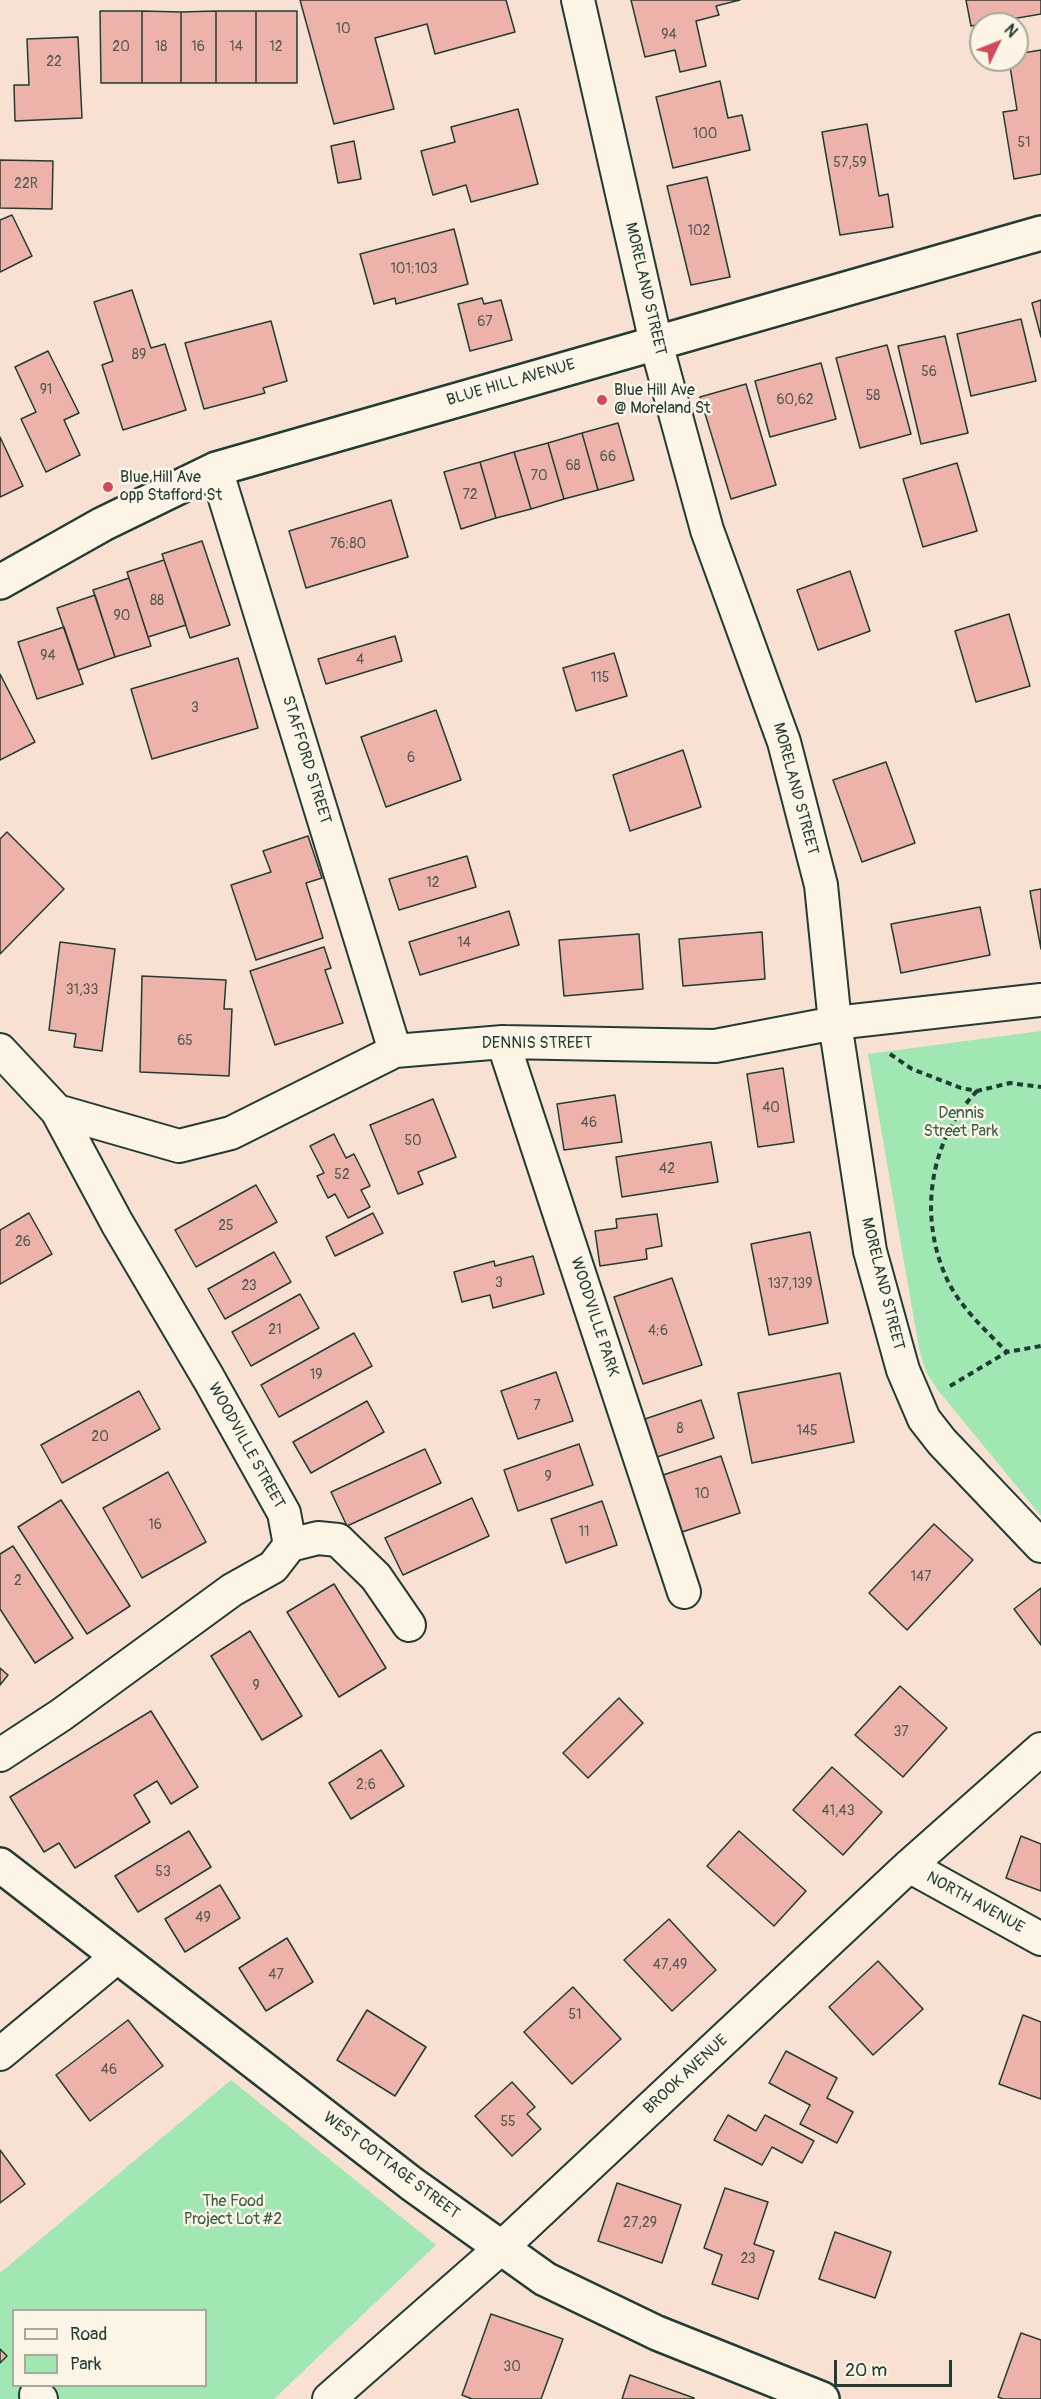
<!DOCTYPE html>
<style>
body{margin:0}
#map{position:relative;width:1041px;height:2399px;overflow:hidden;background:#f8e1d3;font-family:Pangolin,sans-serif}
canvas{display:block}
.legend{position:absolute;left:12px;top:2309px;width:195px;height:78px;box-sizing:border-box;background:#fcf5e5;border:2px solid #a4ab9e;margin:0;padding:8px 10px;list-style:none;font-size:18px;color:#1f3d34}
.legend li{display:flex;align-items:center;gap:12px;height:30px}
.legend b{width:30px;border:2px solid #a4ab9e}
.north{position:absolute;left:969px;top:12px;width:60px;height:60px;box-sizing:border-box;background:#fcf5e5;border:2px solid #a4ab9e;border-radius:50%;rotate:47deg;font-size:16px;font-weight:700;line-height:24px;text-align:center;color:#1f3d34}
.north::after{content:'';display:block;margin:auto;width:21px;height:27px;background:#d1495b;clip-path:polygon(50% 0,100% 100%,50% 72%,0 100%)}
.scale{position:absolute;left:834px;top:2360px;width:118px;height:27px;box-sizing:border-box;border:3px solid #1f3d34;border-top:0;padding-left:8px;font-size:18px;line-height:21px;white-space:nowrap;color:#1f3d34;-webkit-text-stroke:4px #fcf5e5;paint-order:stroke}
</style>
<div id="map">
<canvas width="1041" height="2399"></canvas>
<ul class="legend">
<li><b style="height:8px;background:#fcf5e5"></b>Road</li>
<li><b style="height:16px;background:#a0e7b4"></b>Park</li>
</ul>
<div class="north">N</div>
<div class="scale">20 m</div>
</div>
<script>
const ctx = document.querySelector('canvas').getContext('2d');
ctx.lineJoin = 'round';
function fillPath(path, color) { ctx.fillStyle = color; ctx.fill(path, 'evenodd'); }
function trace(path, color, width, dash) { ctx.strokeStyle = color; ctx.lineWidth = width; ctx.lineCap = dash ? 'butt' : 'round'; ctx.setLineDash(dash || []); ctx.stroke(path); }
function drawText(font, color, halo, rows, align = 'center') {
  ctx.font = font + ' Pangolin,sans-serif'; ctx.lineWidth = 5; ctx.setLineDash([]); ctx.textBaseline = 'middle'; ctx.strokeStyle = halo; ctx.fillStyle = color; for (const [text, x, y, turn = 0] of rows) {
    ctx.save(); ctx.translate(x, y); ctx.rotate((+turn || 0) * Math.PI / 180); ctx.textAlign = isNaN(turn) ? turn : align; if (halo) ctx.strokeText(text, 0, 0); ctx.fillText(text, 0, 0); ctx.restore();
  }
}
const green = new Path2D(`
 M1041 1031V1516L937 1389 926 1372 919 1348 868 1054Z
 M231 2080 436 2245 274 2399H0V2273ZM14 2310H206V2386H14Z`);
const building = new Path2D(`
 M300 0H506L515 32 435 54 427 24 375 38 394 109 334 124Z
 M631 0H740L716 6 719 15 696 21 706 66 680 72 675 50 645 57Z
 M966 0H1041V14L971 26Z
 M100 11H142V83H101Z
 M142 11 181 12V83H142Z
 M216 11H256V83H216Z
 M216 11V83H181V12Z
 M256 11H297V83H256Z
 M78 37 82 118 15 121 14 85H29L27 39Z
 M1041 50V174L1014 179 1003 112 1017 110 1009 60H1017V54Z
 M720 81 728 118 742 115 750 150 673 168 656 97Z
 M518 109 538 184 471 202 466 185 433 195 421 151 455 142 451 127Z
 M867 124 879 196 888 194 893 227 840 235 822 132Z
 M354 141 361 179 338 183 331 146Z
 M0 160 53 161 52 209 0 208Z
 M707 177 730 277 691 285 667 186Z
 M12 215 32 256 0 272V220Z
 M454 229 468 284 396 304 395 298 374 304 360 254Z
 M132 290 151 348 165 344 186 410 123 430 102 365 113 361 94 302Z
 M482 298 484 304 501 300 512 340 470 351 458 304Z
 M1041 300V337L1032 303Z
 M1021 319 1036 381 971 396 957 334Z
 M271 321 287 381 263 388 265 393 204 409 185 343Z
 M945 336 968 433 921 444 898 346Z
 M887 345 911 434 860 448 836 358Z
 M48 351 79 413 64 420 80 455 46 472 21 419 36 412 15 367Z
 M821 363 836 419 770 437 755 381Z
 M746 384 776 485 731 499 700 397Z
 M618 423 634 480 598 490 582 433Z
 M582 433 598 490 564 499 548 443Z
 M0 437 23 486 0 497Z
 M548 443 564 499 531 509 514 452Z
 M514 452 531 509 496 518 480 462Z
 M480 462 496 518 461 529 444 472Z
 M957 463 977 531 923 547 903 479Z
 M391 500 408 557 306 588 289 531Z
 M202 541 230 625 190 638 162 554Z
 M164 560 186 625 148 637 127 572Z
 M850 571 870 631 818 650 797 590Z
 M129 578 151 646 115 657 93 590Z
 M95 595 115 657 78 670 57 608Z
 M1009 614 1030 686 976 702 955 631Z
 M64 627 83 684 37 699 18 642Z
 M395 636 402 661 326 684 318 659Z
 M614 653 627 696 576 711 563 668Z
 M238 658 258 728 152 759 131 689Z
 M0 674 35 742 0 760Z
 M436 710 461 780 386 807 361 737Z
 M683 750 701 807 630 831 613 775Z
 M886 762 915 843 862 862 833 780Z
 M7 832 64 889 0 954V839Z
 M308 836 322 878 306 883 323 938 256 960 231 885 271 872 263 851Z
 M467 856 476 887 399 910 389 879Z
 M1041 889V949L1030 891Z
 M980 907 990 955 901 973 891 924Z
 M509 911 519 945 420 975 409 942Z
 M762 932 765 979 683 986 679 939Z
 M639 934 643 989 564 996 559 940Z
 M60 942 115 949 102 1051 74 1047 76 1034 49 1030Z
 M324 947 331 968 325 970 343 1023 275 1045 250 971Z
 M142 976 226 980 224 1009H232L229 1076 140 1072Z
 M783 1068 794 1142 758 1147 747 1074Z
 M615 1095 622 1142 564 1150 557 1104Z
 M433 1099 456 1157 418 1172 423 1184 398 1194 370 1125Z
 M334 1134 346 1158 354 1154 370 1186 361 1190 370 1207 348 1218 335 1194 328 1198 317 1176 324 1173 310 1146Z
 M711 1142 718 1182 622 1197 616 1157Z
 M256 1185 277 1222 196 1267 175 1230Z
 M29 1213 52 1254 0 1284V1230Z
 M373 1213 383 1233 335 1256 326 1237Z
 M657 1214 662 1246 646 1249 647 1259 600 1266 595 1231 617 1228 616 1219Z
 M810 1232 828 1323 769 1335 751 1244Z
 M274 1252 291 1282 225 1319 208 1289Z
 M533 1256 544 1294 493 1308 490 1295 462 1302 454 1272 494 1261 495 1266Z
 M672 1278 702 1365 643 1384 614 1297Z
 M300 1294 319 1328 251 1366 232 1332Z
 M354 1333 372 1366 279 1417 261 1385Z
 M556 1372 573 1421 518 1439 501 1391Z
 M840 1373 854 1442 752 1463 738 1393Z
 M139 1391 160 1429 62 1483 41 1445Z
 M701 1400 714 1438 657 1457 645 1419Z
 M367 1401 384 1432 311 1473 293 1442Z
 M579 1444 593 1485 518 1511 504 1470Z
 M425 1449 441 1483 347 1526 331 1492Z
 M721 1456 740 1513 682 1532 663 1475Z
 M168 1472 206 1542 142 1578 103 1508Z
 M472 1498 489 1536 403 1575 385 1538Z
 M61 1500 130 1606 87 1634 18 1527Z
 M602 1501 617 1545 566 1563 551 1519Z
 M934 1524 973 1560 907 1630 869 1593Z
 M13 1546 73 1638 35 1663 0 1609V1554Z
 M334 1584 386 1668 339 1697 287 1612Z
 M1041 1588V1645L1014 1609Z
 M250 1631 302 1716 262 1740 211 1656Z
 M0 1668 8 1675 0 1685Z
 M900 1686 947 1728 903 1777 855 1735Z
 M619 1698 643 1723 588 1778 563 1753Z
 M151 1711 198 1787 171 1804 157 1781 134 1795 150 1822 75 1868 59 1843 44 1852 10 1797Z
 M381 1750 404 1786 351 1819 329 1783Z
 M832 1767 882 1812 843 1855 793 1810Z
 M189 1831 211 1867 138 1912 115 1876Z
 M739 1831 806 1891 774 1926 707 1866Z
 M1021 1836 1041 1844V1891L1006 1878Z
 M220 1885 240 1918 185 1952 165 1919Z
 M669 1919 716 1970 672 2011 624 1960Z
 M287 1938 313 1982 266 2011 239 1968Z
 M878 1961 923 2009 873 2055 829 2007Z
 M573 1987 621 2039 572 2084 524 2032Z
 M367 2010 426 2047 395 2096 337 2060Z
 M1023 2015 1041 2022V2099L999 2084Z
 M128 2020 163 2066 90 2121 56 2075Z
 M786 2051 837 2078 827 2098 853 2112 837 2143 800 2124 810 2105 769 2083Z
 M512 2082 535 2107 527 2114 541 2129 512 2156 475 2116Z
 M728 2115 756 2131 765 2115 814 2141 802 2163 772 2147 762 2165 714 2140Z
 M0 2150 25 2184 0 2203Z
 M617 2183 681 2205 662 2263 598 2241Z
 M725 2188 768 2202 754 2244 774 2251 758 2299 712 2284 722 2255 704 2248Z
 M835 2232 891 2252 875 2298 819 2279Z
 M491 2314 563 2339 541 2399H472L462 2395Z
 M1021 2333 1041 2340V2399H1003L998 2397Z
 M0 2349 7 2356 0 2363Z
 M630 2375 694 2398V2399H622Z`);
const path = new Path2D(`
 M890 1054 912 1069 961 1088 977 1091 1010 1083 1041 1087
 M977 1091C930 1140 918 1214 946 1277 958 1305 985 1330 1007 1352
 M950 1386 1007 1352 1041 1346`);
const minor = new Path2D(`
 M578 0 656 343 707 530 784 742 821 885 835 1023 870 1251 903 1370 924 1419 942 1442 1041 1546
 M216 469 395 1051
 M503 1042 684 1592
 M0 1050 57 1111 117 1223 209 1379 284 1513 290 1545 273 1567 232 1590 61 1715 0 1755
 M57 1111 179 1146 231 1133 395 1051 503 1042 715 1046 835 1023 1041 1000
 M290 1545 318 1538 338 1540 376 1577 409 1625
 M909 1866 1041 1939
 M0 2054 117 1957
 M36 2395 41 2399
 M329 2399 501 2248 909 1866 1041 1749`);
const tertiary = new Path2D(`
 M0 1865 412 2184 545 2279 657 2333 822 2399`);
const secondary = new Path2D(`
 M0 582 103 524 216 469 1041 233`);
const markers = [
 [602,400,6,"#d1495b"],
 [108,487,6,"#d1495b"]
];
const numberNames = [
 ["10",343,29],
 ["94",669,35],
 ["20",121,47],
 ["18",161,47],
 ["16",198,47],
 ["14",236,47],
 ["12",276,47],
 ["22",54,62],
 ["100",705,134],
 ["51",1024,143],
 ["57,59",850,163],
 ["22R",26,184],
 ["102",699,231],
 ["101;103",414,269],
 ["67",485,322],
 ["89",139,355],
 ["56",929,372],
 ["91",46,390],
 ["58",873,396],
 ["60,62",795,400],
 ["66",608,457],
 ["68",573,466],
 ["70",539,476],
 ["72",470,495],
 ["76;80",348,544],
 ["88",157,601],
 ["90",122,616],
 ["94",48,656],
 ["4",360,660],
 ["115",600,678],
 ["3",195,708],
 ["6",411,758],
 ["12",433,883],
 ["14",464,943],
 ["31,33",82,990],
 ["65",185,1041],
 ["40",771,1108],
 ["46",589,1123],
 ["50",413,1141],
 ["42",667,1169],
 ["52",342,1175],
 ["25",226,1226],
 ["26",23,1242],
 ["3",499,1283],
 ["137,139",790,1284],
 ["23",249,1286],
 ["21",275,1330],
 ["4;6",658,1331],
 ["19",316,1375],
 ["7",537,1406],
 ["8",680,1429],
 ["145",807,1431],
 ["20",100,1437],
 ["9",548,1477],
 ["10",702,1494],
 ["16",155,1525],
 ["11",584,1532],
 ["147",921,1577],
 ["2",18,1581],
 ["9",256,1686],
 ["37",901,1732],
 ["2;6",366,1785],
 ["41,43",838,1811],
 ["53",163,1872],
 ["49",203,1918],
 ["47,49",670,1965],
 ["47",276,1975],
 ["51",575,2015],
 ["46",109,2070],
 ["55",508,2122],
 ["27,29",640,2223],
 ["23",748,2259],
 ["30",512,2367]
];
const streetNames = [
 ["MORELAND STREET",645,289,77],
 ["BLUE HILL AVENUE",511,383,-16],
 ["STAFFORD STREET",306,760,73],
 ["MORELAND STREET",795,789,75],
 ["DENNIS STREET",537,1044],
 ["MORELAND STREET",882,1284,76],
 ["WOODVILLE PARK",594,1317,72],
 ["WOODVILLE STREET",246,1446,61],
 ["NORTH AVENUE",975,1903,29],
 ["BROOK AVENUE",686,2075,-43],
 ["WEST COTTAGE STREET",391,2166,37]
];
const poiNames = [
 ["Blue Hill Ave",614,391],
 ["@ Moreland St",614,409],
 ["Blue Hill Ave",120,478],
 ["opp Stafford St",120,496]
];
const parkNames = [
 ["Dennis",961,1114],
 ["Street Park",961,1132],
 ["The Food",233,2202],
 ["Project Lot #2",233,2220]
];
fillPath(green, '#a0e7b4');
fillPath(building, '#edb3aa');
trace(building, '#1f3d34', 1.5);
trace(minor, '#1f3d34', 36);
trace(tertiary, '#1f3d34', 38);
trace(secondary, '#1f3d34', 38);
trace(path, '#1f3d34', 4, [6, 4.5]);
trace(minor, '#fcf5e5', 32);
trace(tertiary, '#fcf5e5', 33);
trace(secondary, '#fcf5e5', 33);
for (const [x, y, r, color] of markers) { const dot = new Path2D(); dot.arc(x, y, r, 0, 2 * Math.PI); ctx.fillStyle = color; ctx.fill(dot); trace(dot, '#fcf5e5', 2); }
drawText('14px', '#525a52', null, numberNames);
drawText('16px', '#1f3d34', '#fcf5e5', streetNames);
drawText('16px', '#1f3d34', '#fcf5e5', poiNames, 'left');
drawText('16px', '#395f4e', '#fcf5e5', parkNames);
</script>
